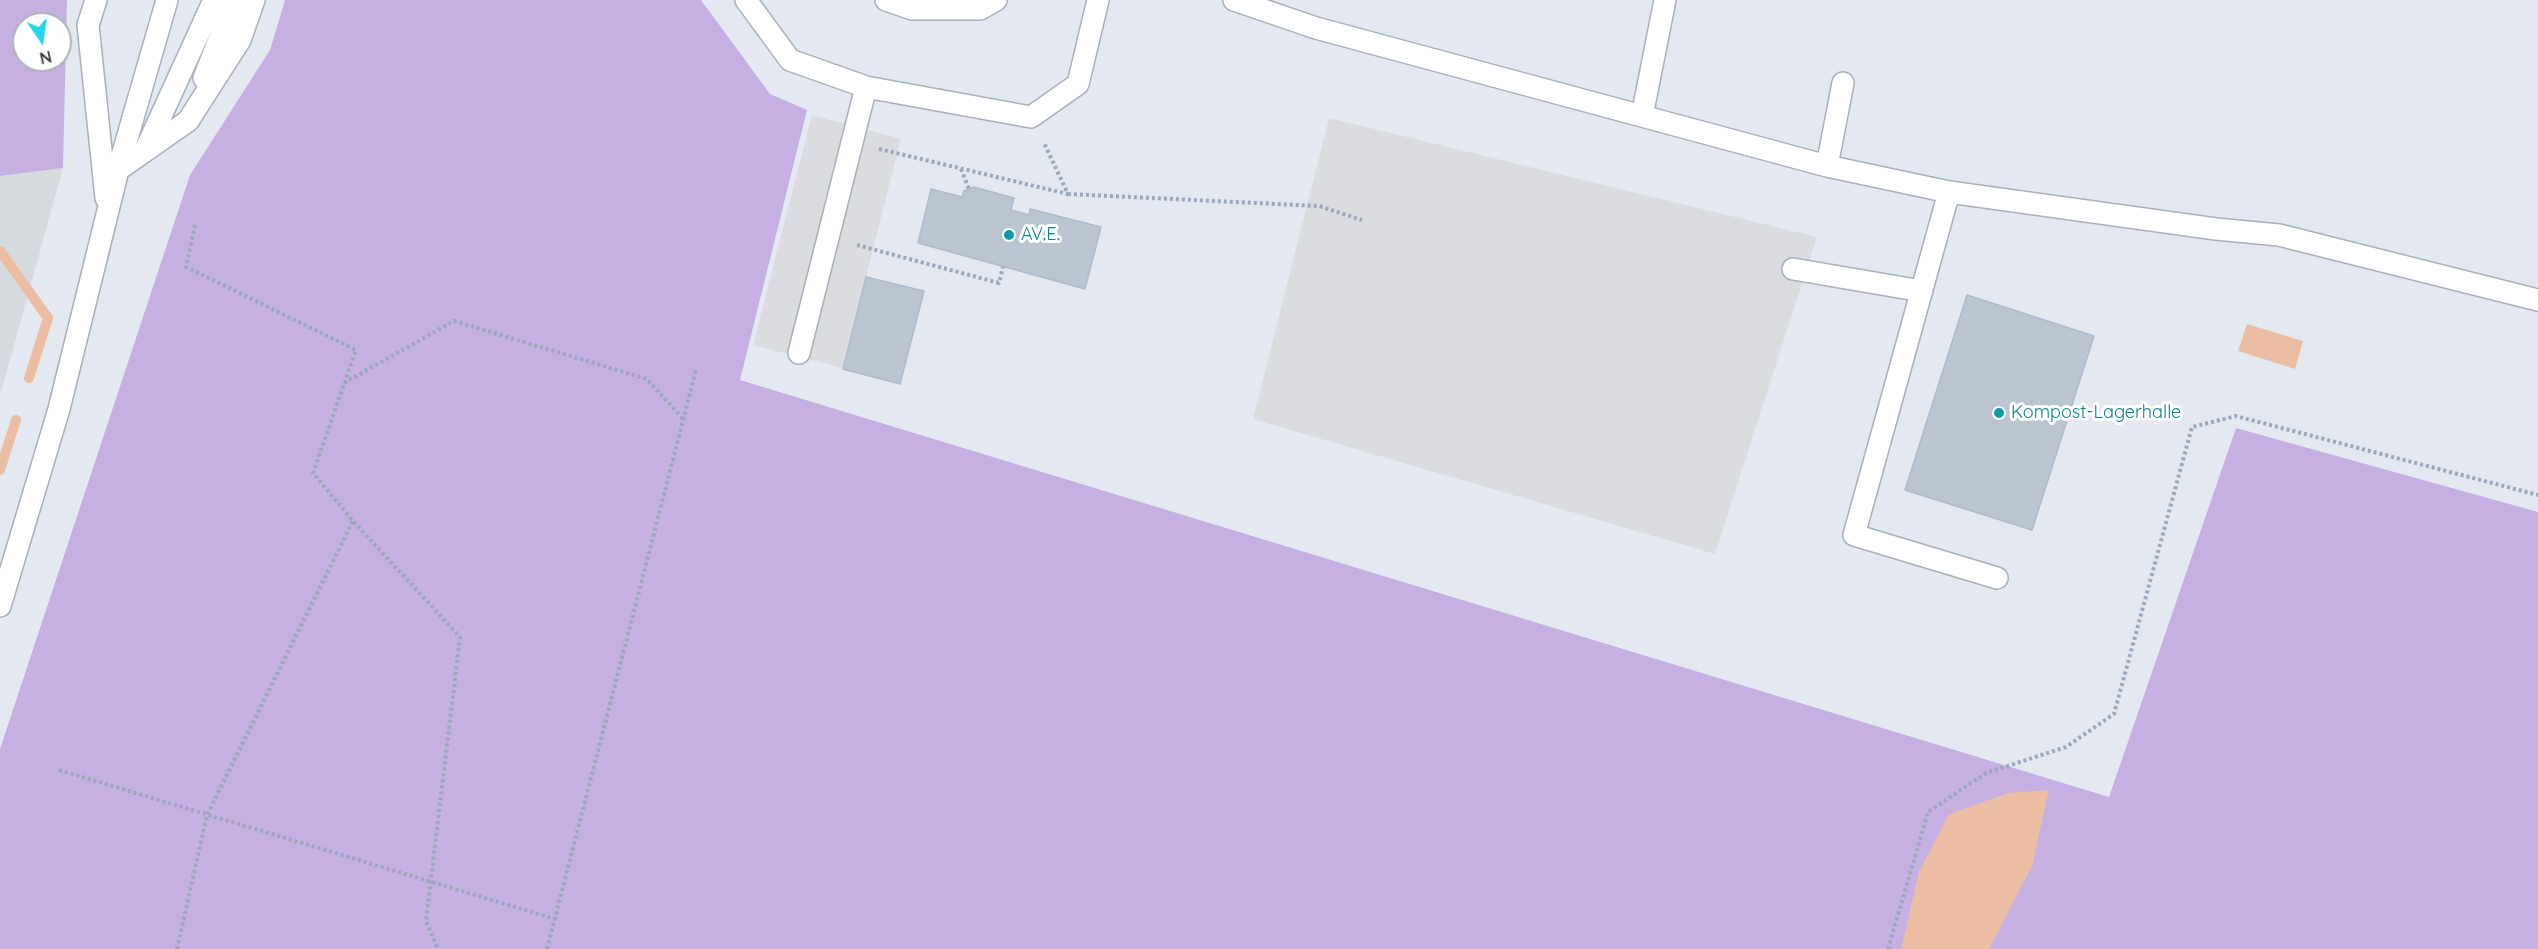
<!DOCTYPE html>
<style>
body{margin:0}
#map{position:relative;width:2538px;height:949px;overflow:hidden;background:#e4e9f1;font-family:Quicksand,sans-serif}
canvas{display:block}
.north{position:absolute;left:12px;top:12px;width:60px;height:60px;box-sizing:border-box;background:#fff;border:2px solid #aeb1b4;border-radius:50%;rotate:167deg;font-size:16px;font-weight:700;line-height:24px;text-align:center;color:#353b43}
.north::after{content:'';display:block;margin:auto;width:21px;height:27px;background:#21d5ec;clip-path:polygon(50% 0,100% 100%,50% 72%,0 100%)}
</style>
<div id="map">
<canvas width="2538" height="949"></canvas>
<div class="north">N</div>
</div>
<script>
const ctx = document.querySelector('canvas').getContext('2d');
ctx.lineJoin = 'round';
function fillPath(path, color) { ctx.fillStyle = color; ctx.fill(path, 'evenodd'); }
function trace(path, color, width, dash) { ctx.strokeStyle = color; ctx.lineWidth = width; ctx.lineCap = dash ? 'butt' : 'round'; ctx.setLineDash(dash || []); ctx.stroke(path); }
function drawText(font, color, halo, rows, align = 'center') {
  ctx.font = font + ' Quicksand,sans-serif'; ctx.lineWidth = 6; ctx.setLineDash([]); ctx.textBaseline = 'middle'; ctx.strokeStyle = halo; ctx.fillStyle = color; for (const [text, x, y, turn = 0] of rows) {
    ctx.save(); ctx.translate(x, y); ctx.rotate((+turn || 0) * Math.PI / 180); ctx.textAlign = isNaN(turn) ? turn : align; if (halo) ctx.strokeText(text, 0, 0); ctx.fillText(text, 0, 0); ctx.restore();
  }
}
const industrial = new Path2D(`
 M63 168 0 396V176Z`);
const green = new Path2D(`
 M0 0H67L63 168 0 176ZM24 24H60V60H24Z
 M285 0H701L770 94 807 110 740 380 2109 797 2236 428 2538 512V949H0V749L190 175 270 50Z`);
const parking = new Path2D(`
 M812 115 901 139 843 368 753 345Z
 M1329 118 1817 237 1715 554 1253 419Z`);
const water = new Path2D(`
 M2247 324 2303 341 2295 369 2238 351Z
 M2049 790 2032 866 1989 949H1901L1919 872 1949 814 2008 793Z`);
const stream = new Path2D(`
 M0 251 48 318 29 378
 M0 470 16 420`);
const building = new Path2D(`
 M974 187 1014 198 1011 210 1029 215 1030 209 1101 227 1085 289 918 243 931 189 962 197 964 191Z
 M866 277 924 291 900 384 843 369Z
 M1967 295 2094 336 2032 530 1905 490Z`);
const path = new Path2D(`
 M879 149 1068 194 1044 143
 M961 169 969 189
 M1068 194 1319 206 1362 220
 M195 225 186 267 356 350 313 473 353 521 460 637 426 921 438 949
 M857 245 999 283 1003 267
 M344 383 454 321 647 379 683 419
 M59 770 555 919
 M177 949 207 815 353 521
 M547 949 696 370
 M1888 949 1928 812 1986 773 2066 747 2114 714 2192 427 2236 416 2538 495`);
const lane = new Path2D(`
 M96 0 88 25 106 198
 M746 0 790 60 866 87 1031 117 1078 84 1098 0
 M886 0 912 9H980L996 0
 M1234 0 1316 28 1827 166 1949 192 2216 229 2279 235 2538 300
 M204 78 235 0
 M1642 116 1665 0
 M145 151 214 0
 M1827 166 1843 83
 M118 170 188 121 240 40 254 0
 M1949 192 1854 535 1997 578
 M1793 269 1922 291
 M799 353 866 87
 M0 606 59 409 118 170 167 0`);
const markers = [
 [1009,235,6,"#0f9aa8"],
 [1999,413,6,"#0f9aa8"]
];
const cultureNames = [
 ["AV.E.",1021,235],
 ["Kompost-Lagerhalle",2011,413]
];
fillPath(industrial, '#d6dbe0');
fillPath(green, '#c5afe3');
fillPath(parking, '#dadcdf');
fillPath(water, '#ebbea4');
trace(stream, '#ebbea4', 10);
fillPath(building, '#bbc5d2');
trace(building, '#aebbcc', 1.5);
trace(lane, '#a8b0bc', 24);
trace(path, '#9aa7bc', 4, [3, 3]);
trace(lane, '#fff', 21);
for (const [x, y, r, color] of markers) { const dot = new Path2D(); dot.arc(x, y, r, 0, 2 * Math.PI); ctx.fillStyle = color; ctx.fill(dot); trace(dot, '#fff', 2); }
drawText('18px', '#0d838f', '#fff', cultureNames, 'left');
</script>
